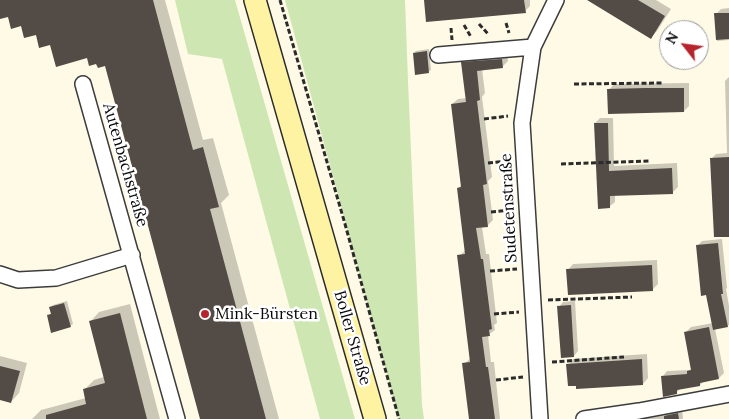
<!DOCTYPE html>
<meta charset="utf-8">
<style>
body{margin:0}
#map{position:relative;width:729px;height:419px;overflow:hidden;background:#fffae6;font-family:Lora,serif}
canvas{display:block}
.north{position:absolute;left:659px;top:20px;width:50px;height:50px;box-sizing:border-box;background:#fff;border:1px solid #9d9d9d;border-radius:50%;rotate:300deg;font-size:14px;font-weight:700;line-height:20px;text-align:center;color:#090909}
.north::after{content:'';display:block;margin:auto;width:18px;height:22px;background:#b6252d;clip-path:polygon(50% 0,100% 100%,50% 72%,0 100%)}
</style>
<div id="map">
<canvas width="729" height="419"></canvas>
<div class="north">N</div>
</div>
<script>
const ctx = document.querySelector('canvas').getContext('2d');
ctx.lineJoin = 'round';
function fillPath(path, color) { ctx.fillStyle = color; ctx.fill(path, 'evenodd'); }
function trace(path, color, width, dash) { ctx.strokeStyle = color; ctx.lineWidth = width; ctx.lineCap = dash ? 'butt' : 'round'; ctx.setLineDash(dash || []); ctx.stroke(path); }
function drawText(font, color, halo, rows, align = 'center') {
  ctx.font = font + ' Lora,serif'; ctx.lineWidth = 5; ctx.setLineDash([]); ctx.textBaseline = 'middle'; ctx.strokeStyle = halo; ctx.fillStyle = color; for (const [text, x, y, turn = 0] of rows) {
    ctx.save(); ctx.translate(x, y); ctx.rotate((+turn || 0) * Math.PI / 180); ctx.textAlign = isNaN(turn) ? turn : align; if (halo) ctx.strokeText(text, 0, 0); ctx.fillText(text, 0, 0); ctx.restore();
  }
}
const green = new Path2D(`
 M175 0H235L355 419H320L222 59 188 54Z
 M285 0H405L408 81 422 405 424 419H399Z`);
const shadow = new Path2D(`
 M0 0H165L203 140 213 138 229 195 221 203 279 419H201L106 65 50 44 9 15 0 18Z
 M426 0H530V6L525 11Z
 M601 0H656L671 9 657 31 650 38Z
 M729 8V40L717 41 716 14 721 9Z
 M429 49 431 70 428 72 414 53 416 51Z
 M507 54 508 61 502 67 482 69 485 93 482 97 492 177 488 181 493 220 487 226 482 227 486 254H489L497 323 494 325 495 330 488 335 491 362H494L500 419H470L464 364 471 358 459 256 466 250 458 188 462 185 452 104 458 99 467 98 462 63 468 57Z
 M729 77V235L711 159 716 154 727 153 725 81Z
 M689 83V106L684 111 609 90 614 84Z
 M600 118H613L614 166 677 163 678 187 672 193 615 195V202L609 207 595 123Z
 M722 239 727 288 726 289 729 306V325L715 329 724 373 719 378 704 381 700 385 681 388 676 393 663 376 667 371 690 370 692 368 686 332 691 327 713 323 697 246 702 241Z
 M657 260 658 284 652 290 568 270 573 264Z
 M67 301 73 324 70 326 48 316 52 313 50 308 53 305Z
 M575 301 578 351 574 356 559 307 563 302Z
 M130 304 160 419H32L41 410 86 398 84 390 94 380 104 377 90 322 99 312Z
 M647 354 648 378 643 384 568 365 573 359Z
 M0 356 27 363 19 393 11 402 0 399Z
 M682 409 683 419H643L667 415 670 412Z`);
const building = new Path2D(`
 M0 0H153L193 150 203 147 219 207 210 209 266 419H200L105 66 98 68 96 64 89 66 87 58 56 67 50 45 39 48 36 35 24 38 21 26 11 29 8 17 0 19Z
 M424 0H524L526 13 426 22Z
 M587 0H638L665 16 651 39Z
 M714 13H729V39L716 40Z
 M427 51 429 73 415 75 413 53Z
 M502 59 503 68 477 71 480 100 477 101 487 184 483 185 488 227 476 228 481 259H483L492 329 489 330 490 336 482 337 486 367H488L495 419H469L462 363 470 362 457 255 465 254 457 188 461 187 451 104 466 102 461 62Z
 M645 88H684V112L608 114 607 89Z
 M594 123H608L609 171 672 168 673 194 610 196V208L598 209Z
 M729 157V237H714L710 158Z
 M718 243 723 294H721L728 327 713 330 706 295 701 296 696 245Z
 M652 265 653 291 568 295 566 269Z
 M64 303 71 327 51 333 47 315 51 314 49 307Z
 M571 305 574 357 561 358 557 306Z
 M120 313 147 419H46V415L86 404 83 389 105 383 89 321Z
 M709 327 719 379 700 383V386L677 390V394L663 397 661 376 687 374V371L691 370 684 332Z
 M642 359 643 385 576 389V386H568L566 364Z
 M0 366 20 371 11 403 0 400Z
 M678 413 679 419H664V416Z`);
const path = new Path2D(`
 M280 0 345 224 399 419
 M506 23 509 33
 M479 24 489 35
 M464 25 471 37
 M451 28 452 40
 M574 84 664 83
 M484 119 508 116
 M488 163 510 161
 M561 164 650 161
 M491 212 513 210
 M490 271 517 269
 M548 300 632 297
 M494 314 519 312
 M552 362 624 357
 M496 380 523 377`);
const minor = new Path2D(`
 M438 55 533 47
 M83 84 177 419
 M0 274 18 280 56 278 132 255
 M540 419 522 123 533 47 556 0
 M584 419 639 411 729 394`);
const secondary = new Path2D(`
 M255 0 375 419`);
const markers = [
 [205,314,5,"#b6252d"]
];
const streetNames = [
 ["Autenbachstraße",125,165,74],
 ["Sudetenstraße",509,208,-93],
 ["Boller Straße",352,338,74]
];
const poiNames = [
 ["Mink-Bürsten",215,314]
];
fillPath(green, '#cee7b2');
fillPath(shadow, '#0003');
fillPath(building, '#524b46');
trace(minor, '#3c3c3c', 18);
trace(secondary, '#2b2b2b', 24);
trace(path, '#2b2b2b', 3, [5, 2.5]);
trace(minor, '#fff', 15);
trace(secondary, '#fef3a2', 21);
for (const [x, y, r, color] of markers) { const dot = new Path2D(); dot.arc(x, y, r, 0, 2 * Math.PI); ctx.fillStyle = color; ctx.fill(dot); trace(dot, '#fff', 2); }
drawText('16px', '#090909', '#fff', streetNames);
drawText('16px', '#090909', '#fff', poiNames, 'left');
</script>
